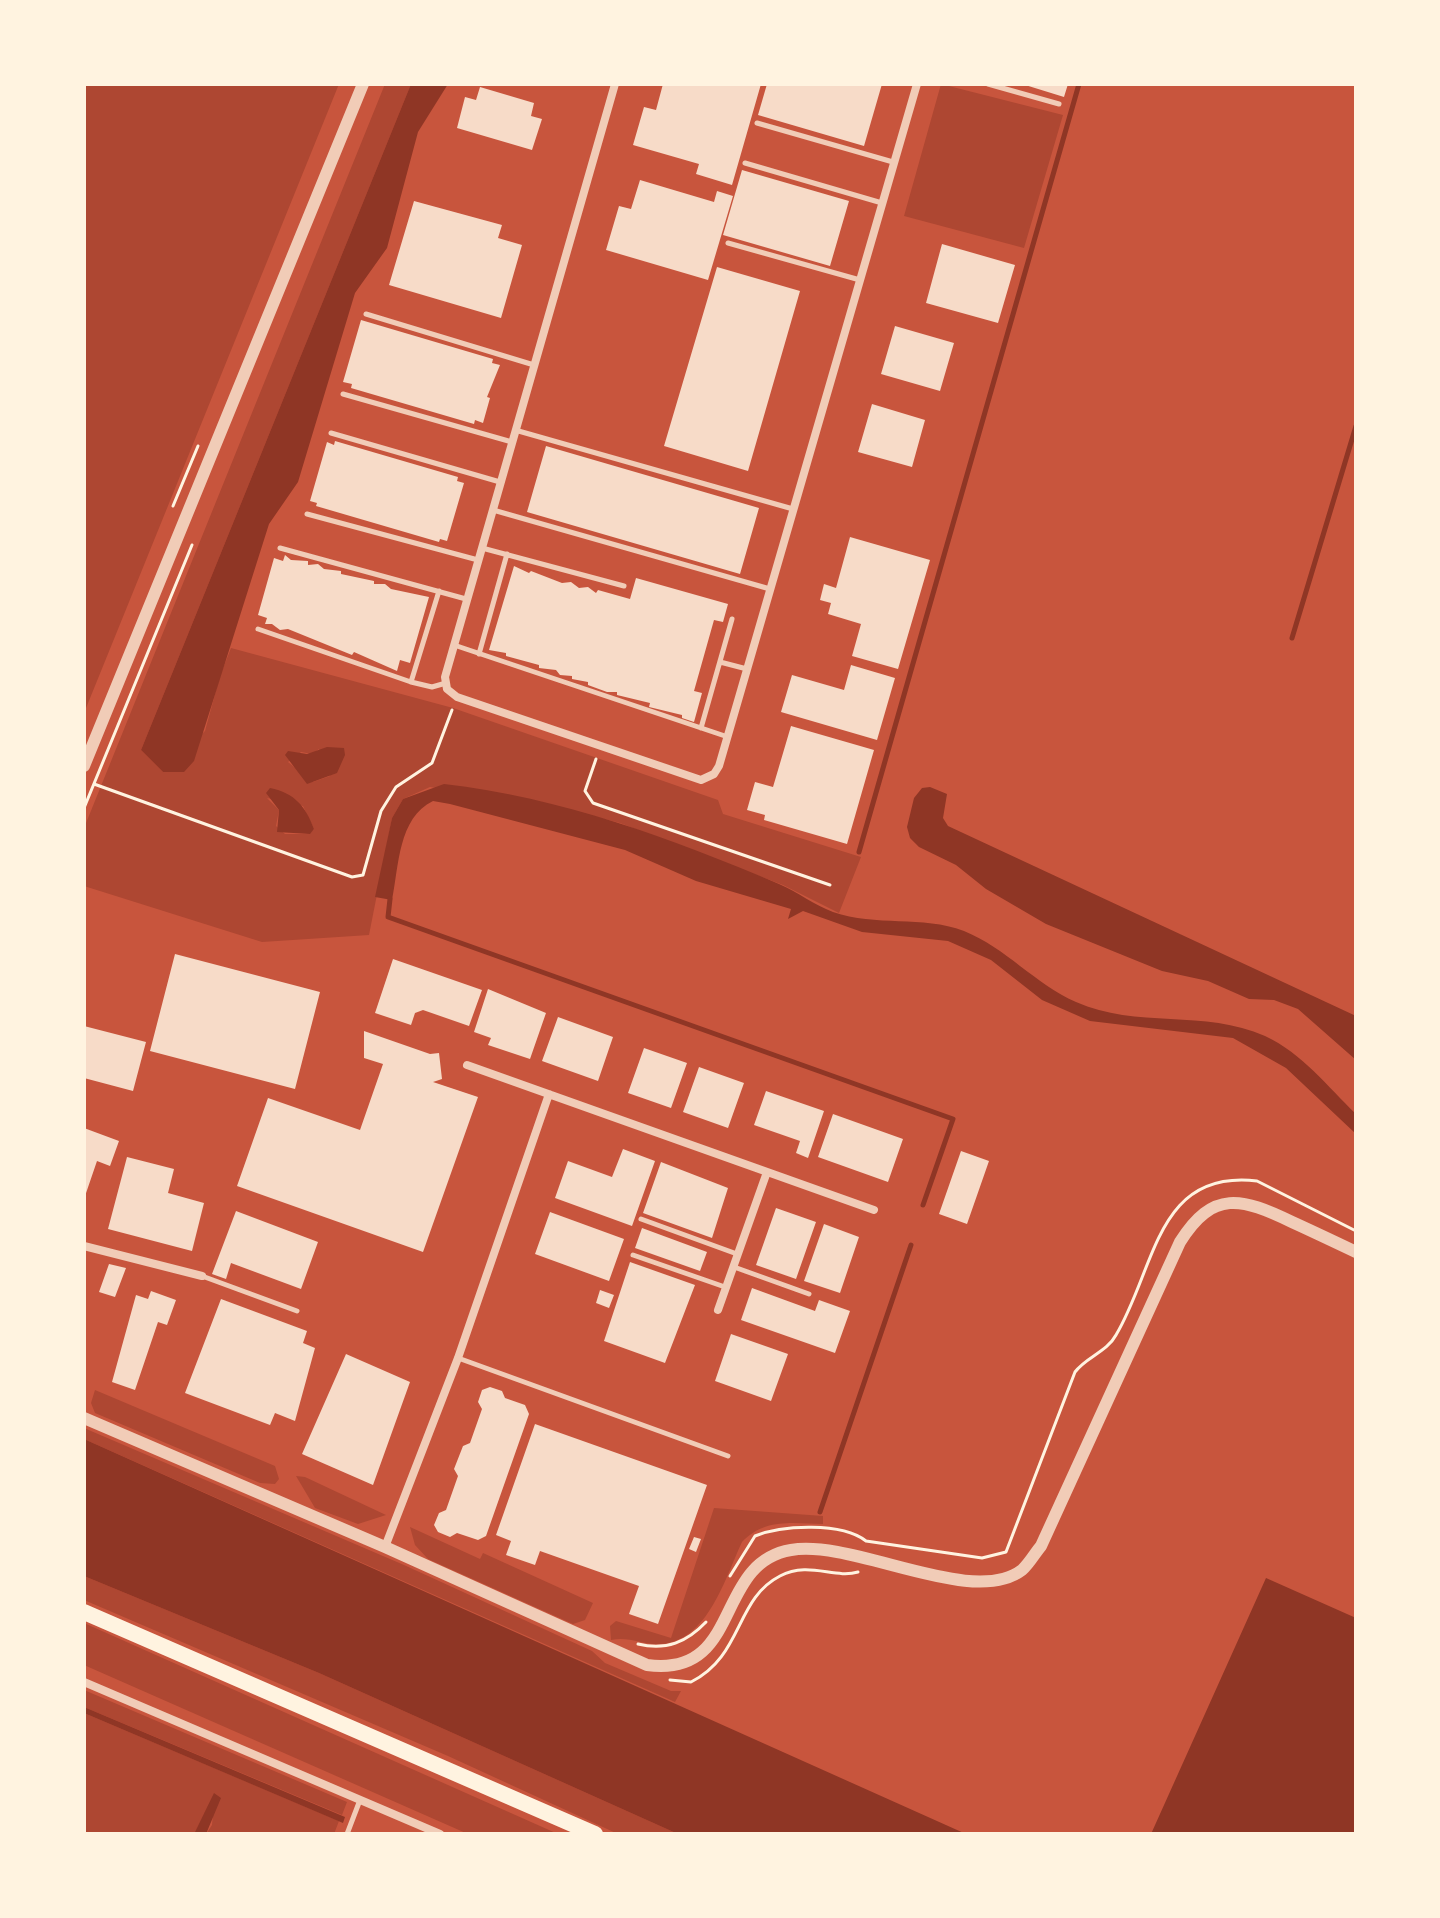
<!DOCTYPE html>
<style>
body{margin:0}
#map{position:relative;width:1440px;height:1918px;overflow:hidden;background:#c8553d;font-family:"Asap Condensed",sans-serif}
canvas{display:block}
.frame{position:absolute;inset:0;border:86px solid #fff3e0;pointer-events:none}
</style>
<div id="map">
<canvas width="1440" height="1918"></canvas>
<div class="frame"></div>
</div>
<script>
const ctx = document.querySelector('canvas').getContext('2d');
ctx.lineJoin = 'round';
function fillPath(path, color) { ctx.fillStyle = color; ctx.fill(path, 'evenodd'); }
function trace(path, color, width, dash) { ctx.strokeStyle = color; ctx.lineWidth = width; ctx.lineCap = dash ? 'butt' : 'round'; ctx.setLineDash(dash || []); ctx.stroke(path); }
const green = new Path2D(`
 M84 84H339L84 713Z
 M385 84H411L141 750 163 772 205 731 220 676 231 648 453 708 718 800 723 814 861 857 839 913 783 885 620 823 574 811 430 787 403 799 392 818 369 935 262 942 84 886V828ZM319 749 330 776 313 782 288 762 301 752 312 754ZM267 798 303 806 314 829 309 834H285L276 826 279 810Z
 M941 84 1063 115 1024 248 904 216Z
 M95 1390 275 1466 279 1479 275 1484 260 1483 95 1413 91 1403Z
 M84 1428 404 1565 592 1651 605 1663 671 1691H681L675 1702 84 1439Z
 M296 1476 305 1477 386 1515 358 1524 315 1508Z
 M714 1508 823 1516V1524C793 1523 764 1518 742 1542 725 1578 708 1642 660 1644 642 1645 629 1636 611 1640L610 1626 616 1621 671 1638Z
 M410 1527 480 1559 483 1553 593 1603 585 1620 573 1624 428 1559 415 1545Z
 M84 1576 319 1673 678 1834H618L448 1756 84 1600Z
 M84 1623 558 1834H468L84 1665Z
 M84 1690 347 1802 342 1815 84 1707Z
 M84 1713 339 1821 334 1834H206L212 1825 215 1793 194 1834H84Z`);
const water = new Path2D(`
 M411 84H448L418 132 387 248 355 293 298 482 269 524 194 761 184 772H163L141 750Z
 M327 747 344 748 345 755 337 773 307 784 285 755 288 751 307 754Z
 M444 784C560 797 673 839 779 884 798 892 814 905 833 912 876 927 922 915 964 931 1006 948 1035 984 1076 1002 1136 1029 1205 1009 1265 1036 1303 1054 1327 1086 1356 1114V1134L1286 1068 1233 1038 1090 1021 1042 1000 991 960 948 941 862 932 803 911 788 919 791 909 696 881 625 850 450 804 433 801C398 818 399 866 392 900L375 897 392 818 403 799Z
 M930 787 947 794 943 818 948 826 1356 1016V1060L1298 1009 1274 1000 1249 999 1208 981 1162 971 1046 924 986 889 956 865 919 847 910 838 907 827 914 798 922 788Z
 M270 788C295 793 306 807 314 829L310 834 277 832 279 810 266 793Z
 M84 1439 966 1834H678L319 1673 84 1576Z
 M1266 1578 1356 1618V1834H1151Z
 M84 1707 345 1817 343 1823 84 1713Z
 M214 1793 221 1798 206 1834H194Z`);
const stream = new Path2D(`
 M1292 638 1356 426
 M859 852 1079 84
 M390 899 388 917 953 1119 923 1205
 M820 1512 911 1245`);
const building = new Path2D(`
 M663 84H761L732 185 696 174 699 164 633 145 644 107 656 110Z
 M767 84H882L864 146 758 115Z
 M1022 84H1068L1064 97Z
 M480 87 534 103 531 116 542 119 532 150 457 128 465 97 476 100Z
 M742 170 849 201 830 266 723 235Z
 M640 180 714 202 717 191 733 196 708 280 606 250 619 206 631 209Z
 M414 201 502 225 498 238 522 245 501 318 389 285Z
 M942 244 1015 265 998 323 926 303Z
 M717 267 800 291 748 471 664 446Z
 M361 320 493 359 492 363 500 365 487 397 490 398 483 423 475 420 474 424 351 388 352 384 343 382Z
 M895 326 954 343 940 391 881 374Z
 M872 404 925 420 912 467 858 452Z
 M335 441 458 477 457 481 464 483 447 541 440 539 439 542 316 506 317 503 310 501 327 442 334 445Z
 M546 446 759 508 740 574 527 512Z
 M850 537 930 560 898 669 852 656 861 624 828 614 831 603 820 600 824 584 836 588Z
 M285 555 291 560 308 561V565L318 564 324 569 341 571V574L374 581V584H385L391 589 429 597 410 663 400 660 397 671 354 652 352 655 288 629 280 630 272 624H265L267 618 258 615 274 558 283 561Z
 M514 566 529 573 531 571 562 583 571 582 579 588 588 587 596 593 598 590 630 599 636 578 728 604 723 622 714 620 694 691 702 693 694 722 682 718V715L649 707 650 703 617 695V692H607L588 685V682L572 679V676L560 675 556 670 539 668V665L506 656V653L489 650Z
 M851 665 895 678 877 740 781 712 792 675 844 690Z
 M791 726 874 750 847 844 764 820 765 815 747 810 755 782 773 787Z
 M175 954 320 992 295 1089 150 1051Z
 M393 959 482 990 469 1026 423 1010 415 1013 411 1025 375 1013Z
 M488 989 546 1013 530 1059 488 1045 491 1038 474 1032Z
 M558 1017 613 1037 598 1081 542 1061Z
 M84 1026 146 1042 133 1091 84 1078Z
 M364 1031 430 1054 439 1053 442 1079 433 1082 478 1097 423 1252 237 1186 268 1098 360 1130 383 1064 364 1058Z
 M644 1048 687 1063 671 1108 628 1093Z
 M699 1067 744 1083 728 1128 683 1112Z
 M766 1091 824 1111 808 1158 796 1153 800 1141 754 1125Z
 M833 1114 903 1139 888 1182 818 1157Z
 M84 1128 119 1141 110 1166 97 1161 84 1199Z
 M623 1149 655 1161 632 1226 555 1198 568 1161 612 1177Z
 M961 1151 989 1161 967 1224 939 1214Z
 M127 1157 174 1169 168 1193 204 1203 192 1251 108 1229Z
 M661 1162 728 1188 712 1238 643 1213Z
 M776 1208 816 1222 796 1279 756 1265Z
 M236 1211 318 1242 301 1289 231 1263 226 1279 212 1274Z
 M550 1212 624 1239 609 1281 535 1254Z
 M824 1224 859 1237 840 1293 804 1281Z
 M642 1228 707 1252 700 1271 635 1248Z
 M630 1262 695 1285 665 1363 604 1341Z
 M109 1264 126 1268 115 1297 99 1292Z
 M752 1288 815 1311 819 1300 850 1311 835 1353 741 1320Z
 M600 1290 614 1295 609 1308 596 1303Z
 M151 1291 176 1300 167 1325 158 1322 135 1390 112 1382 136 1295 148 1299Z
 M221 1299 307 1331 303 1343 315 1348 295 1421 275 1413 270 1425 185 1393Z
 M731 1334 788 1354 771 1401 715 1381Z
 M346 1354 410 1382 373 1485 302 1454Z
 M490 1387 502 1391 505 1398 525 1405 529 1414 486 1536 478 1540 457 1533 450 1537 438 1532 434 1525 439 1513 446 1510 458 1476 454 1469 463 1446 470 1443 482 1409 478 1402 482 1390Z
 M535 1424 707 1485 658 1624 629 1614 639 1586 540 1551 535 1565 506 1555 511 1541 496 1535Z
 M694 1537 701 1539 696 1552 689 1549Z`);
const path = new Path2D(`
 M173 506 198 446
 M596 759 585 791 593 803 830 885
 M94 784 352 877 363 875 381 811 396 787 432 763 452 710
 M84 808 192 545
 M730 1576 755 1536C782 1525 842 1522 866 1541L982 1558 1006 1552 1075 1372C1086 1357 1107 1352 1116 1335 1156 1268 1156 1169 1257 1181L1356 1231
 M638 1644C666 1651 687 1642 706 1622
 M670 1680 691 1682C743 1656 735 1599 780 1576 809 1561 834 1579 858 1572`);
const service = new Path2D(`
 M988 84 1059 104
 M757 123 893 162
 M745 163 882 203
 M728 243 860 280
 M366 314 534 365
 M343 394 512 442
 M515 430 793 509
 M331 433 500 482
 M493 510 770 589
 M307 514 478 560
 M280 548 466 599
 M482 548 624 586
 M258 629 411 682 432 687 446 683
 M454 645 728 737
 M479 654 507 554
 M720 662 747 669
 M411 682 439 591
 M701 728 732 619
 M641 1219 737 1254
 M633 1255 725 1287
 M734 1267 809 1294
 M202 1276 297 1311
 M458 1358 728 1456
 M347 1834 360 1800`);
const minor = new Path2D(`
 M615 84 445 677 447 689 457 697 701 780 714 774 719 766 917 84
 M467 1065 874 1210
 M84 1246 202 1276
 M718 1310 767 1172
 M385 1547 458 1358 549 1094
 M84 1682 440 1834`);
const tertiary = new Path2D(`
 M84 766 363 84
 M84 1418 385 1547 647 1665C743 1678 713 1563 791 1550 854 1539 972 1608 1022 1570 1029 1564 1035 1553 1041 1546L1180 1242C1213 1189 1242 1198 1292 1222 1314 1232 1335 1242 1356 1252`);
const primary = new Path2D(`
 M84 1612 595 1834`);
fillPath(green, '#ae4732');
fillPath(water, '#8f3625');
trace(stream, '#8f3625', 5);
fillPath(building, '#f7dbc8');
trace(path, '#fff3e0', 3);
trace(service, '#f1ccb7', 5);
trace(minor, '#f1ccb7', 8);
trace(tertiary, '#f1ccb7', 12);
trace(primary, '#fff3e0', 16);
</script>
